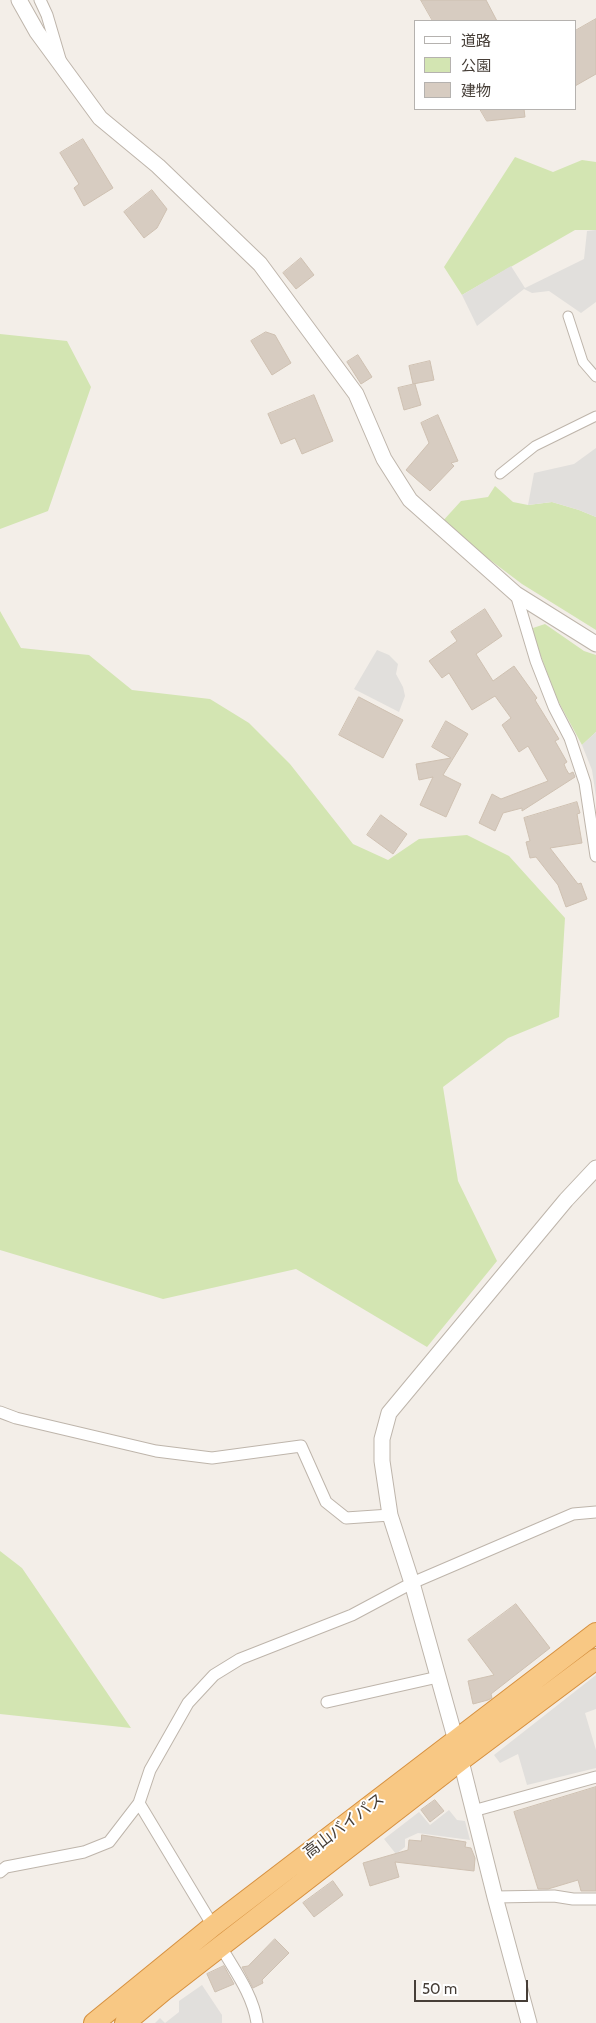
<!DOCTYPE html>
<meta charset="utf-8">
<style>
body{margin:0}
#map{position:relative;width:596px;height:2023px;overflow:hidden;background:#f3eee8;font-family:Cabin,"Noto Sans JP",sans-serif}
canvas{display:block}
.legend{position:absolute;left:414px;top:20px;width:162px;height:90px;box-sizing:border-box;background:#fff;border:1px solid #b5b2af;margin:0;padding:6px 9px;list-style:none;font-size:15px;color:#463e37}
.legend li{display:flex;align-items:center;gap:10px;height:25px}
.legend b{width:25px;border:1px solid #b5b2af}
.scale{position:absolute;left:414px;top:1980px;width:114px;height:22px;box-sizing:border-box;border:2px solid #463e37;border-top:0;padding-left:6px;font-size:15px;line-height:18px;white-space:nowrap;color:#463e37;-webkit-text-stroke:4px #fff;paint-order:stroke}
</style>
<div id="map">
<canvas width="596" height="2023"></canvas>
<ul class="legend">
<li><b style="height:6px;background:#fff"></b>道路</li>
<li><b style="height:14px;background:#d3e5b2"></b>公園</li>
<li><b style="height:14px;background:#d7ccc1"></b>建物</li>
</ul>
<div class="scale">50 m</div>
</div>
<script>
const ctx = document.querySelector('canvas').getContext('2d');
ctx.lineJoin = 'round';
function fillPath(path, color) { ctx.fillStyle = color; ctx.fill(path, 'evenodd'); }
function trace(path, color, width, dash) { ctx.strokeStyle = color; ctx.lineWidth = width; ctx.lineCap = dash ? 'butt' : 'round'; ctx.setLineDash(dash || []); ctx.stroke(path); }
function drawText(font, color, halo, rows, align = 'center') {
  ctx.font = font + ' Cabin,"Noto Sans JP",sans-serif'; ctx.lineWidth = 4; ctx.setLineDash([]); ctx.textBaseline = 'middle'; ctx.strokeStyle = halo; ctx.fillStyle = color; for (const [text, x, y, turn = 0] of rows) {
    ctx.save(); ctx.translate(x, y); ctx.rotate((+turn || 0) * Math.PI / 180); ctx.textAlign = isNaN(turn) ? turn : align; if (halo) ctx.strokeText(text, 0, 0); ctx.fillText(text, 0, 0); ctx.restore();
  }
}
const green = new Path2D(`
 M515 157 553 172 582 160 596 162V230H575L462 295 444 267Z
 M0 334 67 341 91 387 48 511 0 529Z
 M495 486 513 502 528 505 552 502 579 510 596 517V630L522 584 441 523 461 501 488 497Z
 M0 611 21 648 89 655 132 690 210 699 249 723 290 764 353 844 388 860 419 839 467 835 509 856 565 918 559 1017 508 1038 443 1087 458 1181 497 1261 427 1347 296 1269 163 1299 0 1250Z
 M545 624 584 651 596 655V732L582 745 557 699 534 638 533 628Z
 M0 1551 22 1568 131 1728 0 1714Z`);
const parking = new Path2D(`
 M596 230V302L581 313 549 291 532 293 524 289 477 326 462 295 511 266 525 288 584 259 587 231Z
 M596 448V517L579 510 552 502 528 505 534 473 574 464Z
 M377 650 389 655 398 664 396 674 403 687 405 696 399 712 354 689Z
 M596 732V797L592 770 582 745Z
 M596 1675V1709L585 1713 596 1750V1768L527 1785 518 1754 500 1763 494 1755Z
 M449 1810 457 1820 465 1821 470 1840 418 1833 405 1839V1847L396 1854 384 1839 419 1812 430 1825Z
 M202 1985 222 2015V2023H155L160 2018 165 2023 179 2012V2001Z`);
const building = new Path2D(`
 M421 0H486L497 21H433Z
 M596 19V74L575 86V31Z
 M480 109H524L525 117 487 121Z
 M83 139 113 188 84 206 74 188 79 184 60 153Z
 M152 190 167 209 157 228 144 238 124 212Z
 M301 258 314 275 296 289 283 273Z
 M266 332 275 335 291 363 272 375 251 341Z
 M358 355 372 377 361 384 347 362Z
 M430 361 434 380 413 384 409 366Z
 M415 384 421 405 404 410 398 388Z
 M314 395 333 441 302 454 295 438 281 444 268 414Z
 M438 415 458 461 451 463 454 466 430 491 406 470 429 443 421 423Z
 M485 609 502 636 476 654 493 681 514 666 537 698 535 700 559 739 555 741 567 762 564 764 566 769 569 774 573 772 575 777 522 811V808L503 813 495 831 479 823 492 794 501 799 548 781 528 746 519 752 502 725 511 718 495 696 472 710 449 673 442 678 429 661 457 641 451 632Z
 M359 697 403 720 383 758 339 735Z
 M446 721 468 734 443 775 461 784 446 817 420 805 433 777 419 780 416 764 451 758 432 747Z
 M577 802 580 813 577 814 582 843 550 848 578 884 581 883 587 899 566 907 558 885 536 857 530 858 526 842 530 841 524 818Z
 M381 815 407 834 393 854 367 835Z
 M516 1604 550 1648 491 1694 492 1698 488 1700 473 1704 468 1681 494 1675 468 1640Z
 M596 1787V1891H581L578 1880 548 1889H538L514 1812Z
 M435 1800 444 1811 430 1822 421 1810Z
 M422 1835 466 1842 465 1847 471 1848 475 1858 474 1871 395 1862 399 1877 370 1886 363 1863 408 1850 409 1840 421 1841Z
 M333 1881 343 1895 314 1917 303 1903Z
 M275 1939 289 1953 262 1980 263 1983 253 1988 242 1967 248 1966Z
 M224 1966 234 1984 215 1992 207 1974Z`);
const pedestrian = new Path2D(`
 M568 316 583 362 596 377
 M500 474 535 446 596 416`);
const minor = new Path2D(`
 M40 0 47 15 60 59
 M516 594 536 661 554 707 570 738 585 783 596 856
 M0 1412 16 1418 156 1451 212 1458 301 1446 326 1502 346 1518 390 1515
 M327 1702 438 1677
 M139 1803 213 1926
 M473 1811 596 1777
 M0 1872 6 1867 84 1852 109 1842 139 1803 150 1770 188 1703 214 1675 240 1659 352 1615 412 1583 573 1514 596 1512
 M495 1897 554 1896 573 1899H596
 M221 1947C235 1971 253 1995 257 2023`);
const tertiary = new Path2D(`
 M19 0 37 32 100 118 158 166 260 264 356 394 384 459 410 500 516 594 596 644
 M529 2023 495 1897 456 1741 412 1583 390 1515 382 1461V1439L389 1413 566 1200 596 1168`);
const trunk = new Path2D(`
 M94 2023 213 1926 596 1633
 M125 2023 163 1991 461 1760 596 1659`);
const streetNames = [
 ["高山バイパス",344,1826,-37]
];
fillPath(green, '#d3e5b2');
fillPath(parking, '#e1dfdc');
fillPath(building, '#d7ccc1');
trace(building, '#cec0b1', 1);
trace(pedestrian, '#beb5ab', 11);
trace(minor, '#beb5ab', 13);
trace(tertiary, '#beb5ab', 17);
trace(trunk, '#d6903f', 22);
trace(pedestrian, '#fff', 9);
trace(minor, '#fff', 11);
trace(tertiary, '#fff', 15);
trace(trunk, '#f8c884', 20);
drawText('16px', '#463e37', '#fff', streetNames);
</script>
